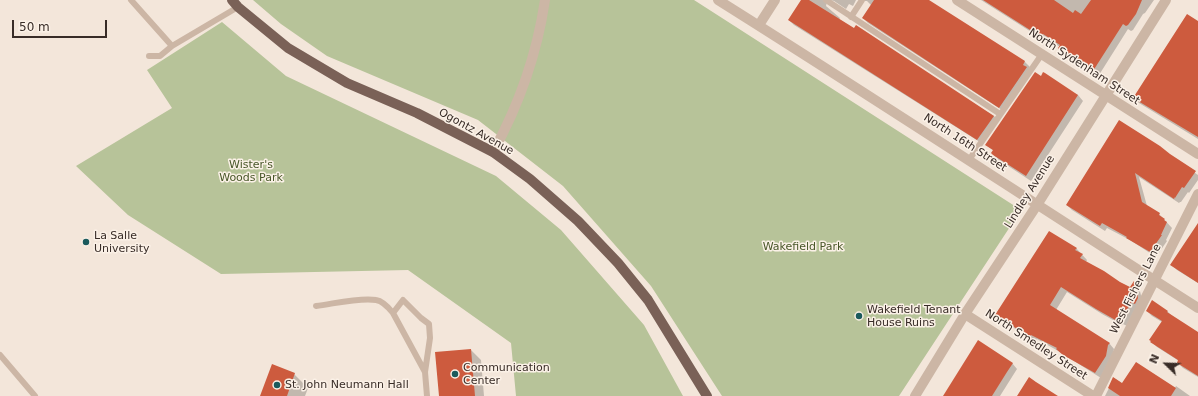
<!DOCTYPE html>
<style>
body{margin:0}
#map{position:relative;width:1198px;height:396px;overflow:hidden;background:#f3e6da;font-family:"DejaVu Sans",sans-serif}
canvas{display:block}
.north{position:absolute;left:1146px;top:344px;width:40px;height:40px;-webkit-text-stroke:3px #fbf1e7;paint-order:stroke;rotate:293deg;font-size:11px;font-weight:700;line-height:16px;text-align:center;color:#382c27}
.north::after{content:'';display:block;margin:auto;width:14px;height:18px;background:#382c27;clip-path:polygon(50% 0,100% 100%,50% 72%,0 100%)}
.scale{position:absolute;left:12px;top:20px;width:95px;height:18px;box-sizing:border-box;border:2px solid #382c27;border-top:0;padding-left:5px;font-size:12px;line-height:14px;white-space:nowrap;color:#382c27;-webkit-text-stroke:3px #fbf1e7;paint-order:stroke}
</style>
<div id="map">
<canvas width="1198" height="396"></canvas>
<div class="north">N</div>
<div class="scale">50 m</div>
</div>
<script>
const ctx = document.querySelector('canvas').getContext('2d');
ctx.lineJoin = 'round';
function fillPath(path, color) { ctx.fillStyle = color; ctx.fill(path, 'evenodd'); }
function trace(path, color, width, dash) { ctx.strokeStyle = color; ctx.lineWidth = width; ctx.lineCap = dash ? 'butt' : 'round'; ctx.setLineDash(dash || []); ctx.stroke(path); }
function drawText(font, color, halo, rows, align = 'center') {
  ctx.font = font + ' "DejaVu Sans",sans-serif'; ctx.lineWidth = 3; ctx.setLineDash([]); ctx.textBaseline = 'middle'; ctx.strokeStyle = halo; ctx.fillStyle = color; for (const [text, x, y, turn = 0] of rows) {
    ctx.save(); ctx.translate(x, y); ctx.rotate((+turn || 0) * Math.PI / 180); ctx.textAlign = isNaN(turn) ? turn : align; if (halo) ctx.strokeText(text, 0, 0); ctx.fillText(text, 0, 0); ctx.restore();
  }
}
const green = new Path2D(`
 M253 0H694L1021 210 899 396H722L651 286 563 186 478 120 327 56 281 24Z
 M222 22 286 76 496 176 561 230 644 325 683 396H516L511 343 408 270 221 274 128 215 76 166 172 108 147 70Z`);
const shadow = new Path2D(`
 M802 0H856L853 6 849 4 846 9 834 1 830 0 827 2 826 6 840 18 839 20 994 116 998 121 983 144 794 25 789 20Z
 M863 0H927L1025 62 1030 67 1005 112 868 23 863 18 872 6 867 1H865Z
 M981 0H1154L1145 13 1143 14 1133 30 1131 31 1128 29 1099 75 1066 55 1059 48 1060 47 1049 39 1047 42Z
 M1198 22V139L1139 103 1134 98Z
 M1041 77 1078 95 1083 101 1031 181 999 160 992 153 994 151 986 145Z
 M1120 121 1198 175V180L1189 193 1188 192 1181 202H1180L1179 203 1139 177 1147 206 1159 214 1172 228 1166 240 1167 241 1156 257 1130 240 1107 228 1105 231 1072 210 1067 205Z
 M1198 233V283L1177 270 1172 265Z
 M1076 248 1087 260 1086 262 1130 289 1134 283 1139 287 1143 304 1127 326 1123 324 1122 325 1102 314 1067 292 1056 310 1109 343 1114 349 1111 362 1101 378 1063 354 1060 352 1037 339 1035 341 1001 320 996 315Z
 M1147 311H1167L1172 316 1198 333V377L1183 368 1178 363 1179 361 1157 347 1152 342 1162 322 1152 316Z
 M471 350 481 360 484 396H440Z
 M1012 363 1017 369 1000 396H944Z
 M294 374 308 388 305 396H261Z
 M1114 378 1123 384 1175 388 1176 386 1190 396H1105Z`);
const building = new Path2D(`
 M801 0H809L854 28 856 25 994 116 977 140 788 20Z
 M874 0H929L1025 61 1023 65 1027 67 999 108 862 18Z
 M983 0H1054L1073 13 1075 10 1081 14 1091 0H1142L1136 14 1128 25 1126 26 1123 24 1093 71 1060 50 1058 48 1060 45 1043 34 1041 37Z
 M1187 14 1198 21V137L1133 98Z
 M1035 72 1041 76 1043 72 1045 73 1078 95 1026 176 993 155 991 153 993 150 985 145Z
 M1119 120 1160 146 1170 154 1196 171 1184 188 1182 187 1175 198V197L1174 199 1135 173 1142 202 1160 213 1159 215 1165 219 1164 220 1167 222 1161 235H1162L1150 252 1126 238 1127 237 1102 223 1100 226 1066 205Z
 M1198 223V283L1170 265Z
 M1049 231 1077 248 1075 250 1083 254 1080 258 1104 271 1120 282 1130 287 1134 281 1138 298 1135 304 1131 302 1121 322 1117 319V321L1096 309 1061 287 1050 305 1110 343 1108 345 1106 356 1095 373 1063 355 1056 349 1057 348 1031 335 1030 337 995 315Z
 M1152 300 1168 311 1167 312 1198 332V376L1177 363 1178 360 1150 342 1151 341 1149 340 1162 321 1146 311Z
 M978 340 1013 363 1007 372 992 396H943Z
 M471 349 475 396H439L435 352Z
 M1136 362 1176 388 1171 396H1120L1108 388 1113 377 1122 383Z
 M272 364 295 373 287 396H260Z
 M1029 377 1036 382 1058 396H1017Z`);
const service = new Path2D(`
 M131 0 172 46
 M826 0 1000 114
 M851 17 862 0
 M149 56H160L172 46 238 7
 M969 160 1042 54
 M316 306C333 304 360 297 376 300 383 301 389 308 393 313
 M0 355 35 396
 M425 372 393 313 403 300 421 318 429 324 430 338 425 372 427 396`);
const minor = new Path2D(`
 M718 0C879 101 1038 206 1198 308
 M957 0 1198 154
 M759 25 775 0
 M493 152C519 105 537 54 545 0
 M965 314 1093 396
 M915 396 965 314 1037 205 1166 0
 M1096 396 1198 194`);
const primary = new Path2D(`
 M232 0 238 7 288 48 347 83 417 113 493 152 530 179 578 221 618 263 648 300 707 396`);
const markers = [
 [86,242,4,"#1a5a5c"],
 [859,316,4,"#1a5a5c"],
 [455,374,4,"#1a5a5c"],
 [277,385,4,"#1a5a5c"]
];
const streetNames = [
 ["North Sydenham Street",1084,67,33],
 ["Ogontz Avenue",476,132,29],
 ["North 16th Street",965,143,33],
 ["Lindley Avenue",1030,192,-58],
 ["West Fishers Lane",1136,289,-63],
 ["North Smedley Street",1036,345,33]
];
const parkNames = [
 ["Wister's",251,165],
 ["Woods Park",251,178],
 ["Wakefield Park",803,247]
];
const poiNames = [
 ["La Salle",94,236],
 ["University",94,249],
 ["Wakefield Tenant",867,310],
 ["House Ruins",867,323],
 ["Communication",463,368],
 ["Center",463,381],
 ["St. John Neumann Hall",285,385]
];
fillPath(green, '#b7c399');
fillPath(shadow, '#0003');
fillPath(building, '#cd5b3e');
trace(service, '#ccb6a5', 6);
trace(minor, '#ccb6a5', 10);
trace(primary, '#7a6157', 10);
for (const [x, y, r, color] of markers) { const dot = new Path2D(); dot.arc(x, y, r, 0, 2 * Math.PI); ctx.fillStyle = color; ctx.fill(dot); trace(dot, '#fbf1e7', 1.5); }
drawText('11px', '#382c27', '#fbf1e7', streetNames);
drawText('11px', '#485729', '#fbf1e7', parkNames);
drawText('11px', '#382c27', '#fbf1e7', poiNames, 'left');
</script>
